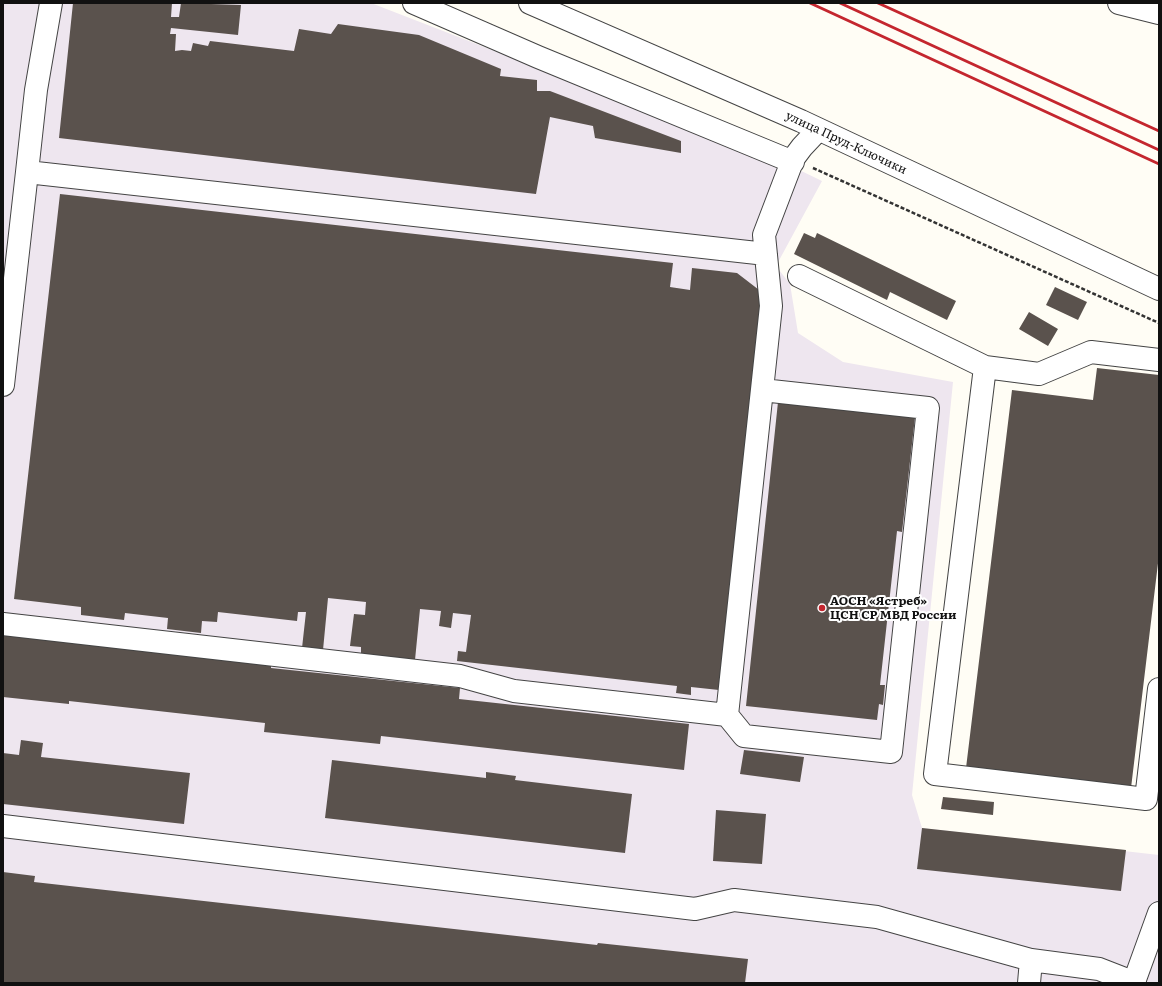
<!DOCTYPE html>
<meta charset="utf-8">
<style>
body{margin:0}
#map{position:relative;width:1162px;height:986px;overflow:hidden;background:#fffdf5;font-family:Literata,serif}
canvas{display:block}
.frame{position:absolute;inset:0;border:4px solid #111;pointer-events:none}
</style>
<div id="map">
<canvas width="1162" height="986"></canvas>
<div class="frame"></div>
</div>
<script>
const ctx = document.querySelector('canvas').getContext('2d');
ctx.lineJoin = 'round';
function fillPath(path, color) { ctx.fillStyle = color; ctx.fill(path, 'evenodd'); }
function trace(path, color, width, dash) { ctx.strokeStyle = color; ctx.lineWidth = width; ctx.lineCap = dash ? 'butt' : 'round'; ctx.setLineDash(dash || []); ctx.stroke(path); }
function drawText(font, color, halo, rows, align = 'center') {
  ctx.font = font + ' Literata,serif'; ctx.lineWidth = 4; ctx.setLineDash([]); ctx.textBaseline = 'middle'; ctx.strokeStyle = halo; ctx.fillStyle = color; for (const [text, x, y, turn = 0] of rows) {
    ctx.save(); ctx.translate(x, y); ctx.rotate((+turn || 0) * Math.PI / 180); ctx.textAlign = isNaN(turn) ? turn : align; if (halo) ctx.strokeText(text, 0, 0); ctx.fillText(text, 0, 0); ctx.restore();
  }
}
const industrial = new Path2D(`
 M3 3H371L791 166 822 181 776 266 790 284 798 333 843 362 953 382 912 795 922 828 1159 855V983H3Z`);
const building = new Path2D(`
 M73 3H172L171 17H179L181 3 241 5 238 35 171 28 170 34H176L175 51 182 50 191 51 193 43 208 46 210 41 294 51 299 29 331 34 338 24 419 35 501 69 500 76 537 80V91H550L681 141V153L595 138 593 126 550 117 536 194 59 138Z
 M60 194 673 263 670 287 690 290 692 268 737 273 763 293 719 690 691 687V695L676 693 677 686 457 661 458 651 466 652 471 615 453 613 451 628 439 626 441 611 420 609 415 660 361 654V647L350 646 354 614 365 615 366 602 328 598 323 650 302 648 306 612H298L297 621 218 612 217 622 202 621 201 633 167 629 168 618 125 613 124 620 81 615V607L14 599Z
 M804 233 815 238 817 233 956 301 947 320 890 292 887 300 794 254Z
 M1055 287 1087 302 1078 320 1046 305Z
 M1029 312 1058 329 1048 346 1019 329Z
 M1097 368 1159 375V555L1131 788 966 768 1012 390 1093 400Z
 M778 402 915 417 902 532 897 531 880 685H885L883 705 879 704 877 720 746 706Z
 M3 633 271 663V668L460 688 459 699 689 724 684 770 381 736 380 744 264 732 265 723 69 701V704L3 697Z
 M21 740 43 743 41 757 190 773 184 824 3 804V753L19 755Z
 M744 750 804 757 800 782 740 774Z
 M332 760 486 778V772L516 776 515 780 632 794 625 853 325 818Z
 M943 797 994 802 993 815 941 809Z
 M716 810 766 814 762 864 713 861Z
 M922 828 1126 850 1121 891 917 869Z
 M3 872 35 876 34 882 597 945 598 943 748 959 745 983H3Z`);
const path = new Path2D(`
 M813 168 1159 323`);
const minor = new Path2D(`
 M414 3 538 57 793 162
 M530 3 801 121 1159 289
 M1119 3 1159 13
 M27 172 36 90 51 3
 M799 276 985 367 1039 374 1091 352 1159 360
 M985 367 935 774 1146 799 1159 689
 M3 385 27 172 766 254
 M762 390 928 408 891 752 744 736 727 715 771 306 764 235 793 159 802 147 818 130
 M3 624 460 676 514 691 727 715
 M3 826 695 909 734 900 877 917 1031 960 1099 969 1135 983
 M1134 982 1159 913
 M1029 983 1031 960`);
const rail = new Path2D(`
 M810 3 1159 164
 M840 3 1159 150
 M878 3 1159 131`);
const markers = [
 [822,608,4,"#c4262e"]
];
const streetNames = [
 ["улица Пруд-Ключики",846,143,25]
];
const poiNames = [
 ["АОСН «Ястреб»",830,601],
 ["ЦСН СР МВД России",830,615]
];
fillPath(industrial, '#eee6ef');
fillPath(building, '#5a524d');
trace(minor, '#444', 24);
trace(path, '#333', 2.5, [4, 2]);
trace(minor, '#fff', 22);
trace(rail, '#c4262e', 3);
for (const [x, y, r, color] of markers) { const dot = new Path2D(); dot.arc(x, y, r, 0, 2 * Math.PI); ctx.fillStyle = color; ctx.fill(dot); trace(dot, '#fff', 1.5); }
drawText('12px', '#111', '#fff', streetNames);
drawText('bold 12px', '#111', '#fff', poiNames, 'left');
</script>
